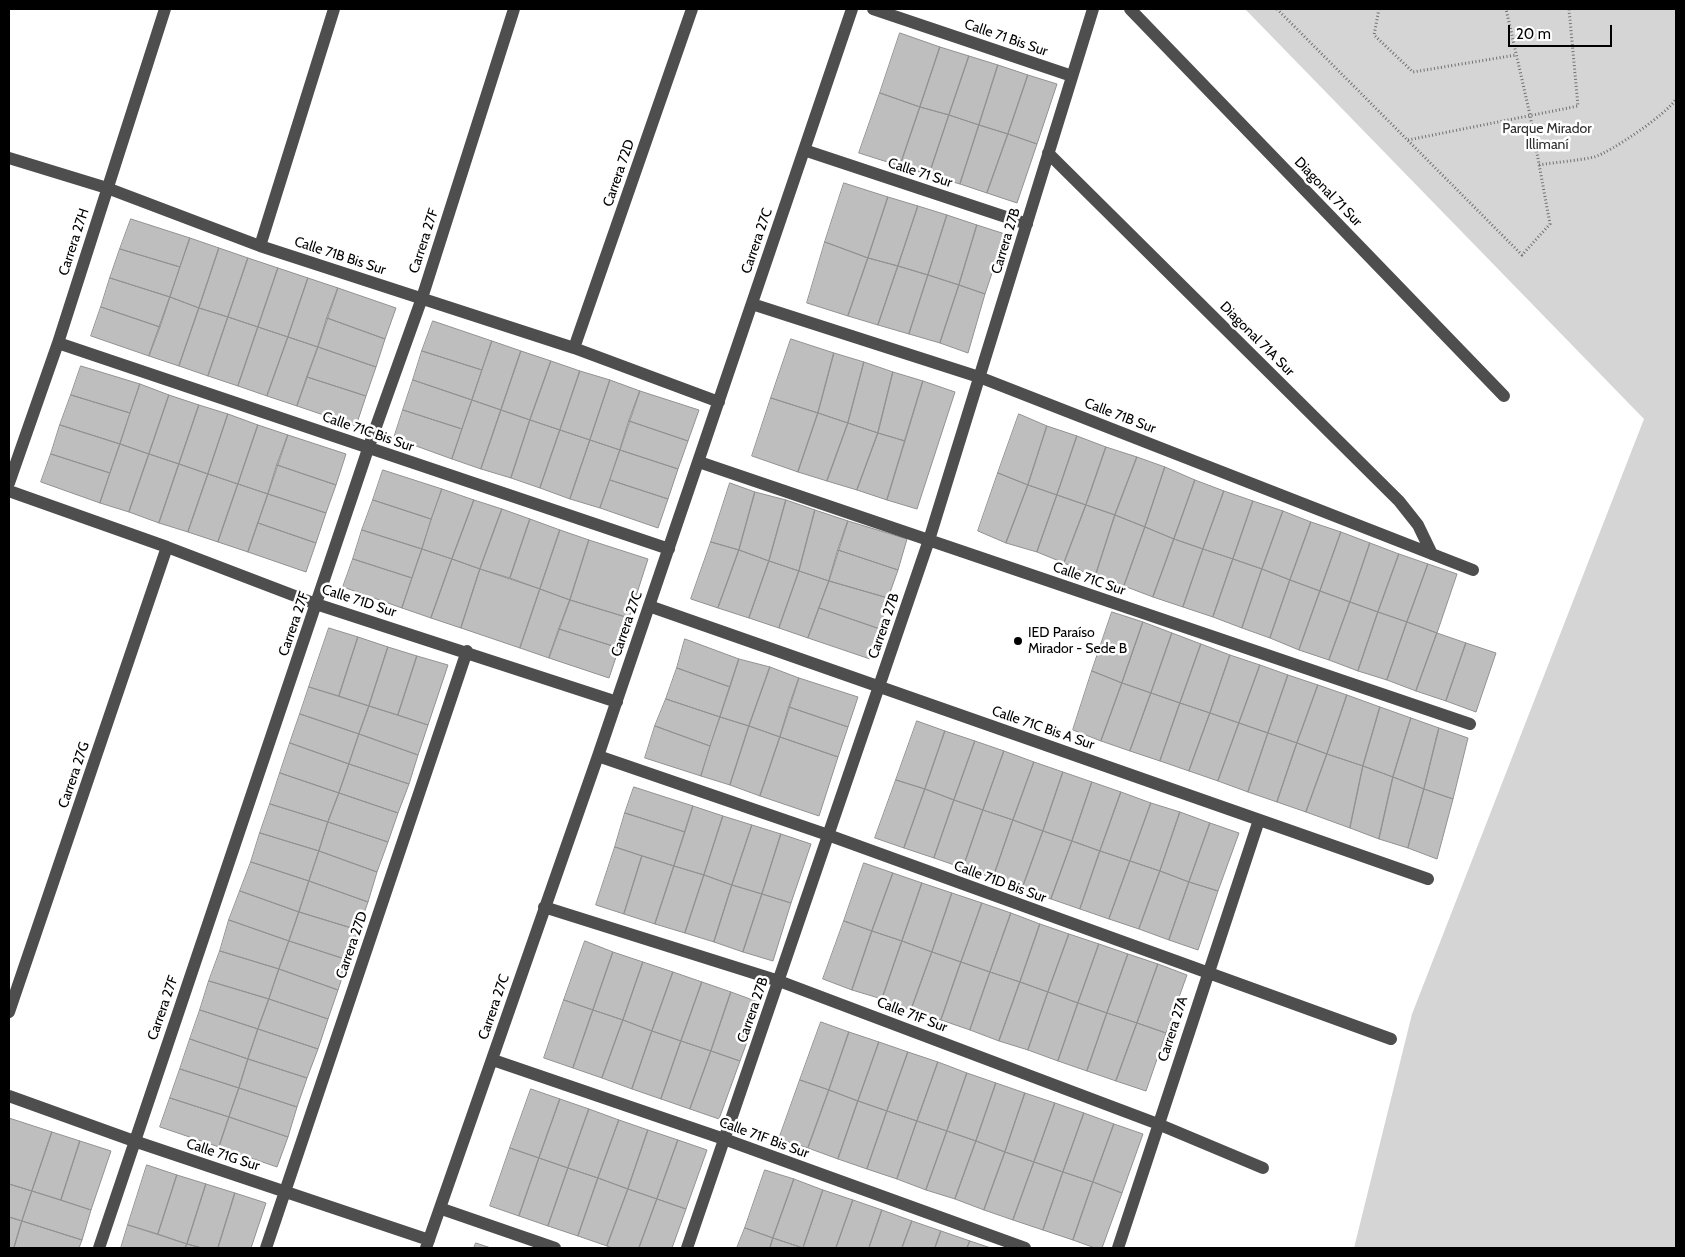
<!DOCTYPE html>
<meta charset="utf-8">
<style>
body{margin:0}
#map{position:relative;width:1685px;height:1257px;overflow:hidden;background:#fff;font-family:Cabin,sans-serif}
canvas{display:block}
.frame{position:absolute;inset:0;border:10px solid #000;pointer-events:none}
.scale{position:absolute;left:1508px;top:25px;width:104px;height:22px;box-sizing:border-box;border:2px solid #000;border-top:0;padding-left:6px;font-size:15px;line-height:18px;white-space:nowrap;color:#000;-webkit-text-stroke:4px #fff;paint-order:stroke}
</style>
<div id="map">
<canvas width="1685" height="1257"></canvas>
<div class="frame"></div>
<div class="scale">20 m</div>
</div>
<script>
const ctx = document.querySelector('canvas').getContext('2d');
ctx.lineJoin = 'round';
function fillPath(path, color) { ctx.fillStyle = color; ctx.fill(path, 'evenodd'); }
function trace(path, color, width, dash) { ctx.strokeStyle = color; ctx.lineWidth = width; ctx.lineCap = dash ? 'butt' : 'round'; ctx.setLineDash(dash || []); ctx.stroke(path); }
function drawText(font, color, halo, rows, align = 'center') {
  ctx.font = font + ' Cabin,sans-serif'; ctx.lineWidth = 5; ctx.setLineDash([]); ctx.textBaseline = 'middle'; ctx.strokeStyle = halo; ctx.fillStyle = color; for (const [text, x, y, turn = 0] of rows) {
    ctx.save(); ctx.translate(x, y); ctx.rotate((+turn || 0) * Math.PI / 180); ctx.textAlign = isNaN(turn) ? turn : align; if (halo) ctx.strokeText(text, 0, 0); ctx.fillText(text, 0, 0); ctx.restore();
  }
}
const green = new Path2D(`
 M1245 9H1676V1248H1354L1412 1014 1644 419Z`);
const building = new Path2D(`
 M900 33 940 47 920 107 880 93Z
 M940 47 969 56 949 115 920 107Z
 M969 56 998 65 979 125 949 115Z
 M998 65 1028 75 1008 134 979 125Z
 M1028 75 1057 84 1037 144 1008 134Z
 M880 93 920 107 900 166 859 153Z
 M920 107 949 115 929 175 900 166Z
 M949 115 979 125 960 184 929 175Z
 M979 125 1008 134 987 193 960 184Z
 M1008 134 1037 144 1017 203 987 193Z
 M844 183 888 197 868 258 825 242Z
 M888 197 918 206 898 266 868 258Z
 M918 206 947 215 928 275 898 266Z
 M947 215 977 225 959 285 928 275Z
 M131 219 190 238 180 267 120 249Z
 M977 225 1005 234 985 294 959 285Z
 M190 238 219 248 199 308 170 297Z
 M825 242 868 258 848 316 807 303Z
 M219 248 248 258 228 317 199 308Z
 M120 249 180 267 170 297 110 278Z
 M248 258 278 268 258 327 228 317Z
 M868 258 898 266 878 325 848 316Z
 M898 266 928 275 909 334 878 325Z
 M278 268 308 278 288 337 258 327Z
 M928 275 959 285 940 343 909 334Z
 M110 278 170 297 160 327 101 307Z
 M308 278 338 288 318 347 288 337Z
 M959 285 985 294 968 353 940 343Z
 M338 288 396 308 385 339 327 318Z
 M170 297 199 308 179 366 149 356Z
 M101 307 160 327 149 356 91 336Z
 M199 308 228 317 208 376 179 366Z
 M228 317 258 327 238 386 208 376Z
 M327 318 385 339 376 367 318 347Z
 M433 321 492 341 482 370 422 351Z
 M258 327 288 337 267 396 238 386Z
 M288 337 318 347 297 406 267 396Z
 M791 339 834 353 818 413 771 398Z
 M492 341 521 351 501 410 472 400Z
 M318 347 376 367 366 396 307 377Z
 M422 351 482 370 472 400 413 380Z
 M521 351 551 361 530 420 501 410Z
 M834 353 864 362 848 423 818 413Z
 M551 361 580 371 560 430 530 420Z
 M864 362 893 372 878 433 848 423Z
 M81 366 140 384 130 413 71 395Z
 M580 371 610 380 590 440 560 430Z
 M893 372 923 381 905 441 878 433Z
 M307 377 366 396 356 426 297 406Z
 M413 380 472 400 462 429 403 410Z
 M610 380 640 391 620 450 590 440Z
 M923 381 955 392 917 509 887 500Z
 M140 384 169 395 149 454 120 444Z
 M640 391 699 410 688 441 629 421Z
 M71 395 130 413 120 444 60 425Z
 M169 395 199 405 179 464 149 454Z
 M771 398 818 413 798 472 752 456Z
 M472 400 501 410 481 469 452 459Z
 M199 405 228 414 208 474 179 464Z
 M403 410 462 429 452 459 394 438Z
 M501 410 530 420 511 478 481 469Z
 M818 413 848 423 827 481 798 472Z
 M228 414 258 425 238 484 208 474Z
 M1019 414 1047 426 1028 485 998 473Z
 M530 420 560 430 540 488 511 478Z
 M629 421 688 441 678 469 620 450Z
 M848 423 878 433 857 490 827 481Z
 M60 425 120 444 110 473 51 454Z
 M258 425 288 435 268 494 238 484Z
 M1047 426 1077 436 1057 495 1028 485Z
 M560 430 590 440 570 499 540 488Z
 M878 433 905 441 887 500 857 490Z
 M288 435 346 454 336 485 277 465Z
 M1077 436 1106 447 1086 505 1057 495Z
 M590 440 620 450 600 508 570 499Z
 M120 444 149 454 129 512 100 503Z
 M1106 447 1137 457 1115 515 1086 505Z
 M620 450 678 469 668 499 610 480Z
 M51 454 110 473 100 503 41 482Z
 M149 454 179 464 159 523 129 512Z
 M1137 457 1165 467 1145 527 1115 515Z
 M179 464 208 474 188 532 159 523Z
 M277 465 336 485 326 513 268 494Z
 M1165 467 1195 480 1174 539 1145 527Z
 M383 470 442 489 431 519 373 500Z
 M998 473 1028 485 1006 543 978 531Z
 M208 474 238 484 218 542 188 532Z
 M610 480 668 499 658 528 600 508Z
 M1195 480 1224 491 1203 549 1174 539Z
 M730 483 755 492 739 550 711 542Z
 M238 484 268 494 248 552 218 542Z
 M1028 485 1057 495 1037 552 1006 543Z
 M442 489 474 500 452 559 422 549Z
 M1224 491 1253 501 1233 559 1203 549Z
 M755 492 786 500 769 561 739 550Z
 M268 494 326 513 316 543 258 523Z
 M1057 495 1086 505 1064 563 1037 552Z
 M373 500 431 519 422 549 362 530Z
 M474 500 502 509 480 569 452 559Z
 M786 500 815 510 799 571 769 561Z
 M1253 501 1283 511 1262 569 1233 559Z
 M1086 505 1115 515 1095 577 1064 563Z
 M502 509 530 519 510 578 480 569Z
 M815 510 848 521 829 581 799 571Z
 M1283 511 1311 522 1290 580 1262 569Z
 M1115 515 1145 527 1124 586 1095 577Z
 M530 519 560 530 540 589 510 578Z
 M848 521 907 539 898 570 838 550Z
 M1311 522 1341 532 1320 591 1290 580Z
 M258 523 316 543 306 572 248 552Z
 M1145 527 1174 539 1153 597 1124 586Z
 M362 530 422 549 412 578 353 559Z
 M560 530 589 540 570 600 540 589Z
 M1341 532 1370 543 1350 602 1320 591Z
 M1174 539 1203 549 1183 607 1153 597Z
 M589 540 648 559 629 618 570 600Z
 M711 542 739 550 718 608 691 599Z
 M1370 543 1399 554 1378 612 1350 602Z
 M422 549 452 559 431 618 402 608Z
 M1203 549 1233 559 1213 617 1183 607Z
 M739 550 769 561 749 618 718 608Z
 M838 550 898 570 888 598 829 581Z
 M1399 554 1428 564 1407 622 1378 612Z
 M353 559 412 578 402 608 343 587Z
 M452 559 480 569 461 628 431 618Z
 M1233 559 1262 569 1242 628 1213 617Z
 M769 561 799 571 779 628 749 618Z
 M1428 564 1457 574 1437 633 1407 622Z
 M480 569 540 589 520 648 461 628Z
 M1262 569 1290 580 1270 638 1242 628Z
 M799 571 829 581 808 638 779 628Z
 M1290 580 1320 591 1299 650 1270 638Z
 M829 581 888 598 880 629 819 608Z
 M540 589 570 600 549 658 520 648Z
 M1320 591 1350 602 1329 660 1299 650Z
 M570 600 629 618 619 648 559 629Z
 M1350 602 1378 612 1358 671 1329 660Z
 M819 608 880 629 870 659 808 638Z
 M1112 612 1143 622 1122 683 1092 671Z
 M1378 612 1407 622 1387 680 1358 671Z
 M1143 622 1172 633 1151 693 1122 683Z
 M1407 622 1437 633 1416 691 1387 680Z
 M329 628 358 637 339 696 309 687Z
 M559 629 619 648 609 678 549 658Z
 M1172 633 1201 644 1180 703 1151 693Z
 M1437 633 1466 643 1446 701 1416 691Z
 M358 637 388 647 369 706 339 696Z
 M685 639 739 659 730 687 677 668Z
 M1466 643 1496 653 1476 712 1446 701Z
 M1201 644 1230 655 1210 713 1180 703Z
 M388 647 417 656 398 715 369 706Z
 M1230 655 1260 665 1239 723 1210 713Z
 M417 656 448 665 428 725 398 715Z
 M739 659 770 667 749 726 720 717Z
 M1260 665 1288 675 1268 733 1239 723Z
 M770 667 799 678 780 737 749 726Z
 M677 668 730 687 720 717 666 699Z
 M1092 671 1122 683 1101 741 1073 730Z
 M1288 675 1318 685 1297 743 1268 733Z
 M799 678 858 697 848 727 789 707Z
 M1122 683 1151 693 1130 751 1101 741Z
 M1318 685 1347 695 1327 754 1297 743Z
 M309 687 369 706 359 734 300 714Z
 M1151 693 1180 703 1160 761 1130 751Z
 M1347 695 1380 707 1363 766 1327 754Z
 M666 699 720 717 710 746 655 726Z
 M1180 703 1210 713 1189 771 1160 761Z
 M369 706 428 725 418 755 359 734Z
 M789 707 848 727 838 757 780 737Z
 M1380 707 1411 718 1393 777 1363 766Z
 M1210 713 1239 723 1218 781 1189 771Z
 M300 714 359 734 349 764 290 743Z
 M720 717 749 726 730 785 701 776Z
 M1411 718 1439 728 1424 789 1393 777Z
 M917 721 945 731 925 789 896 780Z
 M1239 723 1268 733 1248 792 1218 781Z
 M655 726 710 746 701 776 645 758Z
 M749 726 780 737 760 796 730 785Z
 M1439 728 1468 738 1453 799 1424 789Z
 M945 731 975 741 954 800 925 789Z
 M1268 733 1297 743 1277 802 1248 792Z
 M359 734 418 755 409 784 349 764Z
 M780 737 838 757 819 816 760 796Z
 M975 741 1004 751 983 810 954 800Z
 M290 743 349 764 339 793 280 773Z
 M1297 743 1327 754 1306 812 1277 802Z
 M1004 751 1034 762 1013 820 983 810Z
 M1327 754 1363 766 1350 828 1306 812Z
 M1034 762 1063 772 1043 831 1013 820Z
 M349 764 409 784 398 813 339 793Z
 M1363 766 1393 777 1379 839 1350 828Z
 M1063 772 1092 782 1072 841 1043 831Z
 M280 773 339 793 328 822 270 804Z
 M1393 777 1424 789 1408 848 1379 839Z
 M896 780 925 789 904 848 875 838Z
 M1092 782 1121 792 1100 851 1072 841Z
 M634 787 693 806 685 832 625 813Z
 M925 789 954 800 934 858 904 848Z
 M1424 789 1453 799 1437 859 1408 848Z
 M1121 792 1151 803 1130 861 1100 851Z
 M339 793 398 813 388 842 328 822Z
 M954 800 983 810 963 868 934 858Z
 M1151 803 1180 812 1160 871 1130 861Z
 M270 804 328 822 319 851 260 833Z
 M693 806 723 816 704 875 674 866Z
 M983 810 1013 820 993 878 963 868Z
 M1180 812 1210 823 1189 882 1160 871Z
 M625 813 685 832 674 866 615 847Z
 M723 816 752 825 732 885 704 875Z
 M1013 820 1043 831 1022 889 993 878Z
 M328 822 388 842 377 872 319 851Z
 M1210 823 1239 833 1218 891 1189 882Z
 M752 825 781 834 762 894 732 885Z
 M1043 831 1072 841 1051 899 1022 889Z
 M260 833 319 851 309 881 251 862Z
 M781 834 811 844 791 903 762 894Z
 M1072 841 1100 851 1080 909 1051 899Z
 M615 847 642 856 624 914 596 905Z
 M319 851 377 872 368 902 309 881Z
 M1100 851 1130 861 1109 919 1080 909Z
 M642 856 674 866 655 924 624 914Z
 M1130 861 1160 871 1139 929 1109 919Z
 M251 862 309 881 299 912 240 891Z
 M864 863 893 873 872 931 844 921Z
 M674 866 704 875 685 933 655 924Z
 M1160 871 1189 882 1169 940 1139 929Z
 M893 873 922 883 902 941 872 931Z
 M704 875 732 885 714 942 685 933Z
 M309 881 368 902 358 930 299 912Z
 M1189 882 1218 891 1198 950 1169 940Z
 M922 883 952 893 932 952 902 941Z
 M732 885 762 894 743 952 714 942Z
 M240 891 299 912 289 941 229 920Z
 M952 893 982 903 961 962 932 952Z
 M762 894 791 903 773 961 743 952Z
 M982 903 1011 913 990 972 961 962Z
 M299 912 358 930 348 960 289 941Z
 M1011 913 1040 924 1020 982 990 972Z
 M229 920 289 941 279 969 220 951Z
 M844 921 872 931 852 990 823 979Z
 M1040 924 1069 934 1048 992 1020 982Z
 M872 931 902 941 882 999 852 990Z
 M1069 934 1099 944 1078 1003 1048 992Z
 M289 941 348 960 338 990 279 969Z
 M585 941 613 952 593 1010 564 1000Z
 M902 941 932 952 911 1010 882 999Z
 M1099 944 1128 954 1107 1013 1078 1003Z
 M220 951 279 969 269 999 209 981Z
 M613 952 643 962 623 1020 593 1010Z
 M932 952 961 962 941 1020 911 1010Z
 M1128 954 1158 964 1137 1023 1107 1013Z
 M643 962 673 972 652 1031 623 1020Z
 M961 962 990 972 970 1030 941 1020Z
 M1158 964 1187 975 1166 1033 1137 1023Z
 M279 969 338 990 328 1019 269 999Z
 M673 972 702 982 681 1041 652 1031Z
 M990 972 1020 982 999 1041 970 1030Z
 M209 981 269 999 258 1029 200 1010Z
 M702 982 731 992 711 1051 681 1041Z
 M1020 982 1048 992 1028 1050 999 1041Z
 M731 992 761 1003 740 1061 711 1051Z
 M1048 992 1078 1003 1058 1061 1028 1050Z
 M269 999 328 1019 318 1049 258 1029Z
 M564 1000 593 1010 573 1068 544 1058Z
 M1078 1003 1107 1013 1087 1071 1058 1061Z
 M200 1010 258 1029 248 1059 190 1039Z
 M593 1010 623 1020 602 1078 573 1068Z
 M1107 1013 1137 1023 1116 1081 1087 1071Z
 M623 1020 652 1031 632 1089 602 1078Z
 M821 1022 849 1032 829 1090 800 1080Z
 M1137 1023 1166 1033 1146 1091 1116 1081Z
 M258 1029 318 1049 307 1078 248 1059Z
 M652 1031 681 1041 661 1099 632 1089Z
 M849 1032 879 1042 858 1101 829 1090Z
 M190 1039 248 1059 239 1088 180 1069Z
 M681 1041 711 1051 690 1109 661 1099Z
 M879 1042 908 1052 887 1111 858 1101Z
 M711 1051 740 1061 719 1119 690 1109Z
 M908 1052 938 1062 917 1121 887 1111Z
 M248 1059 307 1078 297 1107 239 1088Z
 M938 1062 967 1073 947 1131 917 1121Z
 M180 1069 239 1088 229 1117 170 1098Z
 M967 1073 996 1083 976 1141 947 1131Z
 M800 1080 829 1090 808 1148 779 1139Z
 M996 1083 1025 1093 1005 1152 976 1141Z
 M239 1088 297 1107 288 1137 229 1117Z
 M531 1089 560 1099 539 1158 510 1148Z
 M829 1090 858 1101 838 1159 808 1148Z
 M1025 1093 1055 1103 1034 1162 1005 1152Z
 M170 1098 229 1117 219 1147 160 1127Z
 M560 1099 589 1109 568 1168 539 1158Z
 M858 1101 887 1111 867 1169 838 1159Z
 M1055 1103 1084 1113 1063 1172 1034 1162Z
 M589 1109 619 1120 598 1178 568 1168Z
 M887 1111 917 1121 897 1179 867 1169Z
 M1084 1113 1114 1124 1093 1182 1063 1172Z
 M229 1117 288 1137 277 1167 219 1147Z
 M9 1118 52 1132 32 1191 9 1184Z
 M619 1120 648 1130 628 1189 598 1178Z
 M917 1121 947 1131 926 1190 897 1179Z
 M1114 1124 1143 1134 1122 1193 1093 1182Z
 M648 1130 678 1140 657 1199 628 1189Z
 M947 1131 976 1141 955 1199 926 1190Z
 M52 1132 80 1141 61 1200 32 1191Z
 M678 1140 707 1150 686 1209 657 1199Z
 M80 1141 111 1151 91 1210 61 1200Z
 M976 1141 1005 1152 984 1210 955 1199Z
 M510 1148 539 1158 519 1216 490 1206Z
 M1005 1152 1034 1162 1013 1220 984 1210Z
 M539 1158 568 1168 548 1226 519 1216Z
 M1034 1162 1063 1172 1043 1230 1013 1220Z
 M147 1165 177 1175 158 1234 128 1225Z
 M568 1168 598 1178 578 1236 548 1226Z
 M765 1170 794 1179 773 1238 745 1228Z
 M1063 1172 1093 1182 1073 1240 1043 1230Z
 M177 1175 206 1184 187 1244 158 1234Z
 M598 1178 628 1189 607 1246 578 1236Z
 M794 1179 823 1190 803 1248 773 1238Z
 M1093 1182 1122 1193 1102 1248H1095L1073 1240Z
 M9 1184 32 1191 22 1221 9 1217Z
 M206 1184 235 1193 218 1248H202L187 1244Z
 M628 1189 657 1199 639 1248H612L607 1246Z
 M823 1190 853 1200 836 1248H803Z
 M32 1191 91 1210 82 1240 22 1221Z
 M235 1193 266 1203 251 1248H218Z
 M657 1199 686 1209 672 1248H639Z
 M853 1200 882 1210 869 1248H836Z
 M882 1210 912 1221 902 1248H869Z
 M9 1217 22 1221 14 1248H9Z
 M22 1221 82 1240 79 1248H14Z
 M912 1221 941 1231 935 1248H902Z
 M128 1225 187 1244 185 1248H121Z
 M745 1228 773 1238 770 1248H737Z
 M941 1231 970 1241 967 1248H935Z
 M773 1238 803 1248H770Z
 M970 1241 991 1248H967Z
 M476 1243 491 1248H474Z
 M187 1244 202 1248H185Z`);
const path = new Path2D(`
 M1277 9 1522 255 1550 224 1530 115 1506 9
 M1379 9 1374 35 1413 72 1516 55
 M1408 140 1578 106 1569 9
 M1539 165C1557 162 1576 161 1594 157 1611 152 1667 114 1676 99`);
const minor = new Path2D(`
 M873 9 1072 76
 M1130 9 1504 396
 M804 150 1027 224
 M1048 153 1399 501 1418 525 1432 554
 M9 158 107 188 260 246 574 348 719 402
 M260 246 334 9
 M752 304 979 377 1473 570
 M58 343 669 549
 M574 348 692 9
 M699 462 1470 724
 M9 483 58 343 165 9
 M9 491 167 547 316 604 617 702
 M649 606 1428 879
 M598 756 828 835 1391 1039
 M544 907 779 981 1158 1124 1263 1168
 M9 1012 167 547
 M493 1060 724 1139 1025 1248
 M9 1096 134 1141 429 1240
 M442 1209 555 1248
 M99 1248 368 449 422 298 514 9
 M266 1248 467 651
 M426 1248 598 756 852 9
 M687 1248 929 540 1093 9
 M1118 1248 1259 820`);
const markers = [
 [1018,641,5,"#000"]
];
const streetNames = [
 ["Calle 71 Bis Sur",1006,38,19],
 ["Carrera 72D",619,173,-71],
 ["Calle 71 Sur",920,173,18],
 ["Diagonal 71 Sur",1328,192,46],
 ["Carrera 27F",424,241,-72],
 ["Carrera 27C",757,241,-71],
 ["Carrera 27B",1006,241,-73],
 ["Carrera 27H",74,242,-72],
 ["Calle 71B Bis Sur",340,256,18],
 ["Diagonal 71A Sur",1257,339,45],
 ["Calle 71B Sur",1120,416,21],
 ["Calle 71C Bis Sur",368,432,19],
 ["Calle 71C Sur",1089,579,19],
 ["Calle 71D Sur",359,601,18],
 ["Carrera 27F",294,624,-71],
 ["Carrera 27C",627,624,-71],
 ["Carrera 27B",884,626,-71],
 ["Calle 71C Bis A Sur",1043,728,19],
 ["Carrera 27G",74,775,-71],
 ["Calle 71D Bis Sur",1000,882,20],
 ["Carrera 27D",352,945,-71],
 ["Carrera 27C",494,1007,-71],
 ["Carrera 27F",163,1008,-71],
 ["Carrera 27B",753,1010,-71],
 ["Calle 71F Sur",912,1015,21],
 ["Carrera 27A",1173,1029,-72],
 ["Calle 71F Bis Sur",764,1138,20],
 ["Calle 71G Sur",223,1155,18]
];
const parkNames = [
 ["Parque Mirador",1547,129],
 ["Illimaní",1547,145]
];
const poiNames = [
 ["IED Paraíso",1028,633],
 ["Mirador - Sede B",1028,649]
];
fillPath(green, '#d5d5d5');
fillPath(building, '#bebebe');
trace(building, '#929292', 1);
trace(path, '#707070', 3, [1, 2.5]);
trace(minor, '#4e4e4e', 12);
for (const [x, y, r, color] of markers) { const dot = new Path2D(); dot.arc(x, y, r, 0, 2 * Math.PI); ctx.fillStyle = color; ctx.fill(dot); trace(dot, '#fff', 2); }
drawText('14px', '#000', '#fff', streetNames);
drawText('14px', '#2c2c2c', '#fff', parkNames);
drawText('14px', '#000', '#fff', poiNames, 'left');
</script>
